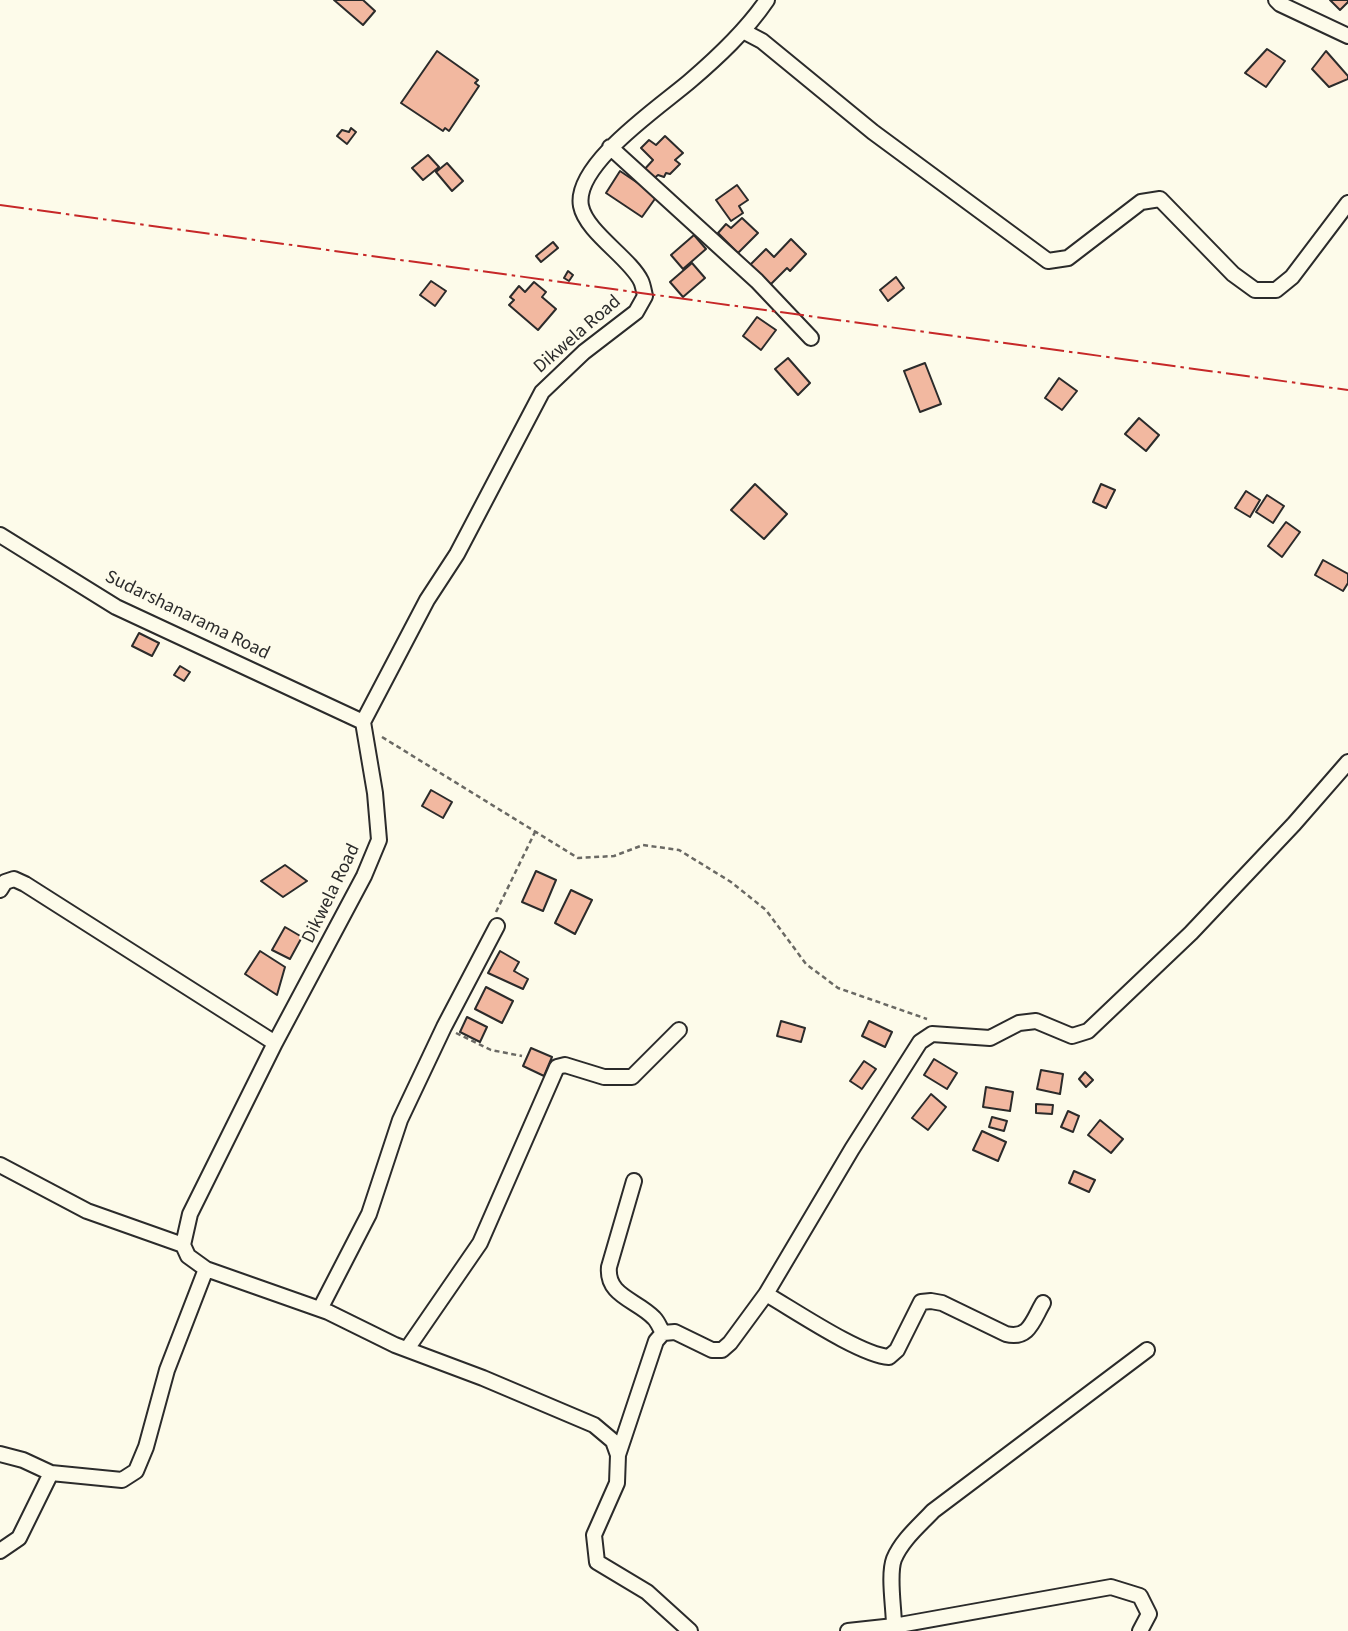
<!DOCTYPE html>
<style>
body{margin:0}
canvas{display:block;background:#fdfbea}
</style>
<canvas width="1348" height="1631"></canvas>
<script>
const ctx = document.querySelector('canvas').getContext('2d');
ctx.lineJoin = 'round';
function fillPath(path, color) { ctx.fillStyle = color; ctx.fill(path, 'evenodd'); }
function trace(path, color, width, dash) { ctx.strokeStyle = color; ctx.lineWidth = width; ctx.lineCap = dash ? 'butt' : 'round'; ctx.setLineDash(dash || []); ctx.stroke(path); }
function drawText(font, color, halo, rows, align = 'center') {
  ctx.font = font + ' "Source Sans 3",sans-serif'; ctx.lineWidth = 5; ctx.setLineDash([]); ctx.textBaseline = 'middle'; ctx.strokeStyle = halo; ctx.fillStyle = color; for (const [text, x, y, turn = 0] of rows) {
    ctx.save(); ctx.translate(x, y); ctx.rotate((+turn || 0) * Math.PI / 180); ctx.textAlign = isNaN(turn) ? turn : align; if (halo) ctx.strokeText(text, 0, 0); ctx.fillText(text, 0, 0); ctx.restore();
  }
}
const building = new Path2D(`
 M334 0H363L375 11 363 25Z
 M1330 0H1348V2L1340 10Z
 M1267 49 1285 61 1266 87 1245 73Z
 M437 51 478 80 475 83 479 86 449 131 445 128 443 131 401 103Z
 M1326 51 1348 76V79L1329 87 1312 69Z
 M351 128 356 132 347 144 337 136 342 130 349 132Z
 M665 136 683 153 675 160 680 164 670 174 666 173 664 177 658 175 652 180 643 171 653 160 641 148 649 140 656 145Z
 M428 155 439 167 423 180 412 168Z
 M447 163 463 181 452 191 436 172Z
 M620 171 657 196 642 217 606 193Z
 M737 185 748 200 739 206 743 213 731 221 716 200Z
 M742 218 758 233 738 253 718 233 726 224 731 228Z
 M694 235 706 249 683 269 671 255Z
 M791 239 806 254 790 271 787 268 770 285 750 265 766 249 774 257Z
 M553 242 558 248 541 262 536 256Z
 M692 263 705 278 683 297 670 282Z
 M568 271 573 275 569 281 564 278Z
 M896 277 904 288 888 301 880 290Z
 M431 281 446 291 435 306 420 295Z
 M534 282 546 292 542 297 556 309 538 330 509 305 514 300 510 297 519 286 525 292Z
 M757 317 776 330 761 350 743 336Z
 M788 358 810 383 798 395 775 369Z
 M925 363 941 404 920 412 904 371Z
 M1059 378 1077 391 1062 410 1045 398Z
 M1139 418 1159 435 1146 451 1125 434Z
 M755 484 787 514 764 539 731 510Z
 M1101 484 1115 490 1106 508 1093 502Z
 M1246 491 1260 500 1250 517 1235 508Z
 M1267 495 1284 506 1273 523 1256 512Z
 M1286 522 1300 532 1282 557 1268 546Z
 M1323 560 1348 574V583L1343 591 1315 575Z
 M139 633 159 643 152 656 132 646Z
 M180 666 190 672 184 681 174 675Z
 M431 790 452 802 443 818 422 806Z
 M285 865 307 881 283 897 261 881Z
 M536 871 556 880 543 911 522 902Z
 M571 890 592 900 575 934 555 923Z
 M285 927 302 937 290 959 272 950Z
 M260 951 285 967 277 995 245 974Z
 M500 951 519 962 514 971 528 979 523 989 488 973Z
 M486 987 513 1001 502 1023 475 1009Z
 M467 1017 487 1027 480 1042 460 1032Z
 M781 1021 805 1028 801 1042 777 1036Z
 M869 1021 892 1032 885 1047 862 1036Z
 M531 1048 552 1057 544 1076 523 1066Z
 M934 1059 957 1073 947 1089 924 1075Z
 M864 1061 876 1069 862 1089 850 1081Z
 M1041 1070 1063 1074 1060 1094 1037 1089Z
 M1085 1072 1093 1080 1086 1087 1079 1079Z
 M986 1087 1013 1092 1010 1111 983 1107Z
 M931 1094 946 1107 928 1130 912 1118Z
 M1036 1104 1053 1105 1052 1114 1036 1113Z
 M1068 1111 1079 1116 1073 1132 1061 1127Z
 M992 1117 1007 1121 1004 1131 989 1127Z
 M1100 1120 1123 1139 1111 1153 1088 1135Z
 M982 1131 1006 1142 998 1161 973 1150Z
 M1074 1171 1095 1180 1089 1192 1069 1183Z`);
const path = new Path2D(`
 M382 737 578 858 614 856 643 845 679 850 731 882 766 910 806 964 838 988 927 1019
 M496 912 536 830
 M456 1033 491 1050 522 1056`);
const street = new Path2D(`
 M1276 0 1280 4 1348 36
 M743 31 762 41 873 132 1048 261 1068 258 1141 202 1160 199 1233 274 1255 290H1276L1292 277 1348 203
 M610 147 757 281 811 338
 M0 535 116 607 363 722
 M0 890 5 882 14 879 25 884 275 1043
 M0 1165 87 1211 183 1245
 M634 1181 609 1267C606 1296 637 1300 654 1318 658 1322 660 1328 663 1333
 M766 1294C794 1310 860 1355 889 1357L897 1350 921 1302 931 1301 942 1303 1006 1334C1029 1340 1033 1320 1043 1303
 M320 1309 369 1214 400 1120 444 1027 497 926
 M407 1349 480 1243 557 1067 565 1065 604 1077H632L679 1030
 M0 1454 23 1460 51 1473
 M618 1455 656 1341 663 1333 675 1332 712 1350H722L730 1343 766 1294 852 1149 920 1042 932 1034 990 1038 1019 1023 1036 1021 1072 1036 1088 1031 1191 933 1294 824 1348 762
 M0 1551 19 1538 51 1473 122 1480 136 1471 146 1447 167 1370 206 1269
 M894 1626C894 1608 888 1575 894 1559 902 1540 919 1526 933 1511L1147 1350
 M690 1631 647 1592 597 1562 594 1535 617 1483 618 1455 613 1441 594 1425 483 1378 395 1345 328 1312 206 1269 188 1256 183 1245 190 1214 275 1043 364 876 379 840 375 793 363 722 427 600 457 554 542 392 584 352 636 312 645 296C644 292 643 285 641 281 630 258 586 232 581 206 573 165 661 106 690 81 718 57 746 31 767 0
 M848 1631 894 1626 1111 1587 1140 1596 1149 1614 1140 1631`);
const power = new Path2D(`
 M0 205 1348 390`);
const streetNames = [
 ["Dikwela Road",578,335,-41],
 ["Sudarshanarama Road",187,616,26],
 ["Dikwela Road",332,894,-64]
];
fillPath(building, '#f2b8a0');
trace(building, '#2b2b2b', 2);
trace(street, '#2b2b2b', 18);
trace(path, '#6a6964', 2.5, [5, 3.5]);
trace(street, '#fdfbea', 14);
trace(power, '#c62828', 2, [24, 5, 3.5, 5]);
drawText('19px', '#2b2b2b', '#fdfbea', streetNames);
</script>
